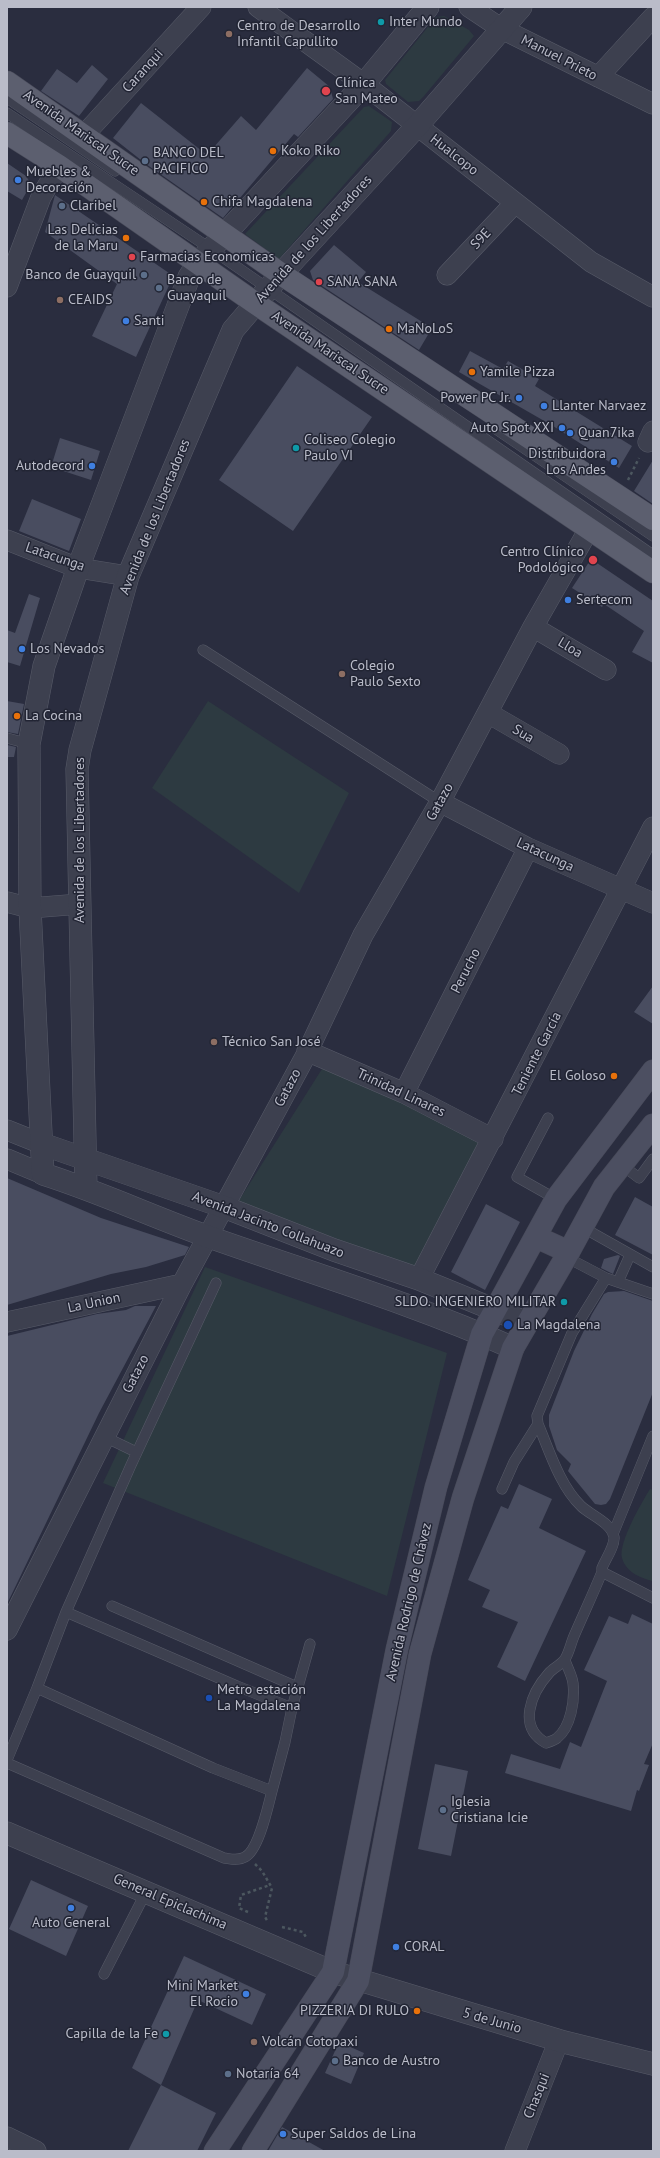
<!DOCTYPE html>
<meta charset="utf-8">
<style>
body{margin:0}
#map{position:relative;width:660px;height:2158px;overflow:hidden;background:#2a2d3f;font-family:"PT Sans",sans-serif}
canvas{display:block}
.frame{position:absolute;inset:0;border:8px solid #babcc9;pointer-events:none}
</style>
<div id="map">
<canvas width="660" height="2158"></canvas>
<div class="frame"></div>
</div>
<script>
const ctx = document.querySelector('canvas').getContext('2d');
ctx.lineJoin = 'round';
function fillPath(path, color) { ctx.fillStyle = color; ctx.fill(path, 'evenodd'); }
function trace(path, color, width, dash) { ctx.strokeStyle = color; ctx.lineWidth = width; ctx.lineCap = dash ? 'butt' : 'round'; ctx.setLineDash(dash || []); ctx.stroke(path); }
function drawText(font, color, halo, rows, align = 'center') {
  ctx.font = font + ' "PT Sans",sans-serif'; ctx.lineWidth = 3; ctx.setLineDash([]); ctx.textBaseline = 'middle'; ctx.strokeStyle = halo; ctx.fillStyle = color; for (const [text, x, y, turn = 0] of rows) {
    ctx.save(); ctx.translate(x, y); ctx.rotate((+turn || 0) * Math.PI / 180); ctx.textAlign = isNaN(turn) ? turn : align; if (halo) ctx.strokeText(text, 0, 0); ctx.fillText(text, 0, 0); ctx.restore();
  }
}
const green = new Path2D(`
 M444 16 469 30 474 36 424 96 419 101 408 102 386 84 385 80 436 17Z
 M369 106 392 122 391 131 279 259 245 234 364 107Z
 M208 701 349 793 299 893 152 788Z
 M327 1061 481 1137 417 1269 238 1202Z
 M205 1267 447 1353 387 1596 103 1483Z
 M650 1489 653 1490V1581C640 1578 626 1572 622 1558 618 1543 642 1502 650 1489Z`);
const building = new Path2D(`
 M92 65 108 79 79 116 41 91 57 69 77 83Z
 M307 68 330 87 333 99 298 137 294 134 223 218 146 164 113 138 141 103 207 155 241 116 256 130Z
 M7 163 26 176 31 184 22 200 7 191Z
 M55 195 169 273 172 279 136 357 92 336 117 284 45 232Z
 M334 245 366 272 358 282 432 328 419 350 313 280 310 271Z
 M470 351 503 369 508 361 539 379 535 386 632 446 619 468 553 426 459 372Z
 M297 366 372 417 293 531 219 480Z
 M60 438 100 451 91 480 51 467Z
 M653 460V504L634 491Z
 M32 499 81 519 69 551 19 531Z
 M591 559 653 601V663L632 652 644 631 604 604 602 607 572 588Z
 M29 594 40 598 20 666 7 662V630L15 633Z
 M7 701 24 704 18 734 7 732Z
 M7 745 16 747 14 757H7Z
 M653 986V1024L634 1012Z
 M7 1178 101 1218 189 1247 185 1255 146 1267 111 1274 7 1305Z
 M635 1197 653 1207V1255L615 1235Z
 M486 1204 520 1222 485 1290 451 1272Z
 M618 1255 620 1256 613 1274 601 1268 604 1259Z
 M624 1291 653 1301V1392L610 1499 606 1504 601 1505 595 1504 568 1471 571 1464 557 1450 549 1426V1415L574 1351 592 1314 604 1294 608 1292Z
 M135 1306H156L99 1413 7 1604V1336L97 1314 126 1310Z
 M519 1484 552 1499 539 1528 586 1551 525 1681 497 1667 518 1622 482 1607 490 1590 468 1580 501 1506 508 1509Z
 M632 1614 653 1624V1743L644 1764 649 1765 639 1791 637 1790 631 1811 505 1773 511 1754 560 1769 570 1742 581 1747 607 1681 584 1670 609 1616 628 1624Z
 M435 1764 468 1771 451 1856 418 1849Z
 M31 1880 88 1906 66 1956 9 1929Z
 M184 1956 266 1994 252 2025 198 2000 161 2085 132 2068Z
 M339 2042 364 2053 351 2084 325 2073Z
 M161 2085 216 2113 197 2151H128Z
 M282 2127 325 2151H268Z`);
const path = new Path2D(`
 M628 480 639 458
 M255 1864 262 1871 272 1888 265 1917 268 1922
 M248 1912 239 1908 241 1895 270 1885
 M282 1927 303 1932 307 1939`);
const service = new Path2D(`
 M7 98 115 171
 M7 113 211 249 653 555
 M496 429 653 536
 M203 650 440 802
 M7 738 29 744
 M548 1118 517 1177 556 1199
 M622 1165 639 1178 653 1159
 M582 1227 653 1267
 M566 1257 606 1278 572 1333 537 1416 538 1424C549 1450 560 1486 581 1506 590 1515 612 1523 614 1537 615 1546 605 1560 602 1568V1572L653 1598
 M606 1278 653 1294
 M618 1282 630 1255
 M216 1283 131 1465 66 1612 237 1686 292 1708 310 1644
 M105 1437 136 1452
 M502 1489 514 1462 538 1424
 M613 1534 653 1436
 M112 1606 297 1687
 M66 1612 37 1688 213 1768 272 1791 285 1742 292 1708
 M565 1660C567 1667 572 1675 573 1683 575 1700 571 1727 557 1738 555 1740 549 1742 546 1743 517 1727 531 1693 549 1673 553 1668 561 1665 565 1659 569 1653 571 1643 574 1636 583 1615 593 1594 602 1572
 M7 1760 37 1688
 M7 1763 224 1858C232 1859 238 1861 245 1857 259 1850 268 1806 272 1791
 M104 1974 146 1892`);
const minor = new Path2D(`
 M258 7 364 84 591 262 653 297
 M469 7 502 29 653 104
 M598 77 653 17
 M84 135 201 7
 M447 275 515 203
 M7 287 41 197 59 166
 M648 442 653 431
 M7 540 78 568 128 576
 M533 627 606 670
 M488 713 559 754
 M440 802 528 848 653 903
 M7 902 30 908 80 904
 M307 1051 404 1093 493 1139
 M404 1093 528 848
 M7 1130 42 1144
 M7 1159 43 1174
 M419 1279 653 827
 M7 1322 182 1284
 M7 1630 182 1284 306 1055 363 935 440 802 533 627 589 529
 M7 2137 36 2151
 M515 2151 559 2040`);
const tertiary = new Path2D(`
 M428 7 364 84 198 263 189 277 78 568 44 666 29 744 30 908 43 1174C100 1192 153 1217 209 1237 311 1273 415 1304 513 1348
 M42 1144 224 1207 334 1250 419 1279 527 1323
 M86 1188 77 769 80 750 128 576 233 330 281 274 417 126 521 7
 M7 1833 333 1972 564 2042 653 2064`);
const secondary = new Path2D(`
 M536 1237 569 1252
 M215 2151 333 1972 397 1649 436 1487 482 1334 556 1199 653 1071
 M253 2151 358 1981 420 1654 463 1498 513 1348 566 1257 604 1187 653 1125`);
const primary = new Path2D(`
 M7 82 281 274 653 519
 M7 133 59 166 255 303 653 572`);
const markers = [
 [381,22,4,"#0f9aa8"],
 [229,34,4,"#8d6e63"],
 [326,91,5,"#e0444e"],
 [273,151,4,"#e8710a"],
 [145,161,4,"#5c6f8a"],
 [18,180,4,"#3f7fe0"],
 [204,202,4,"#e8710a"],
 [62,206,4,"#5c6f8a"],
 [126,238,4,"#e8710a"],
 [132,257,4,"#e0444e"],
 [144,275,4,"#5c6f8a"],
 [319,282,4,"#e0444e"],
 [159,288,4,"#5c6f8a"],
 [60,300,4,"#8d6e63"],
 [126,321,4,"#3f7fe0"],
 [389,329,4,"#e8710a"],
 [472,372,4,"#e8710a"],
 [519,398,4,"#3f7fe0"],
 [544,406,4,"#3f7fe0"],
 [562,428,4,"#3f7fe0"],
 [570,433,4,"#3f7fe0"],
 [296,448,4,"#0f9aa8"],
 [614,462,4,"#3f7fe0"],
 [92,466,4,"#3f7fe0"],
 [593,560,5,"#e0444e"],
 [568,600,4,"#3f7fe0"],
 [22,649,4,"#3f7fe0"],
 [342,674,4,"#8d6e63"],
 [17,716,4,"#e8710a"],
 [214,1042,4,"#8d6e63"],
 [614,1076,4,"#e8710a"],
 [564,1302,4,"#0f9aa8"],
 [508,1325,5,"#1a4fb4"],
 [209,1698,4,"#1a4fb4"],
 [443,1810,4,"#5c6f8a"],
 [71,1908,4,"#3f7fe0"],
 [396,1947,4,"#3f7fe0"],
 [246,1994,4,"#3f7fe0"],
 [417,2011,4,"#e8710a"],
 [166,2034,4,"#0f9aa8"],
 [254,2042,4,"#8d6e63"],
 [335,2061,4,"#5c6f8a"],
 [228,2074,4,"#5c6f8a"],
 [283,2134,4,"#3f7fe0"]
];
const poiNames = [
 ["Inter Mundo",389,22],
 ["Centro de Desarrollo",237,26],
 ["Infantil Capullito",237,42],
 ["Clínica",335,83],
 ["San Mateo",335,99],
 ["Koko Riko",281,151],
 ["BANCO DEL",153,153],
 ["PACIFICO",153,169],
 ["Muebles &",26,172],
 ["Decoración",26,188],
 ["Chifa Magdalena",212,202],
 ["Claribel",70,206],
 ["Las Delicias",118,230,"right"],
 ["de la Maru",118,246,"right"],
 ["Farmacias Economicas",140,257],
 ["Banco de Guayquil",136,275,"right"],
 ["Banco de",167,280],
 ["Guayaquil",167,296],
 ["SANA SANA",327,282],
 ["CEAIDS",68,300],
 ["Santi",134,321],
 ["MaNoLoS",397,329],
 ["Yamile Pizza",480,372],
 ["Power PC Jr.",511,398,"right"],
 ["Llanter Narvaez",552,406],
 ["Auto Spot XXI",554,428,"right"],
 ["Quan7ika",578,433],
 ["Coliseo Colegio",304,440],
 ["Paulo VI",304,456],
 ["Distribuidora",606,454,"right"],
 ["Los Andes",606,470,"right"],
 ["Autodecord",84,466,"right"],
 ["Centro Clínico",584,552,"right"],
 ["Podológico",584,568,"right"],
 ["Sertecom",576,600],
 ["Los Nevados",30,649],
 ["Colegio",350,666],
 ["Paulo Sexto",350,682],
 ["La Cocina",25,716],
 ["Técnico San José",222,1042],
 ["El Goloso",606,1076,"right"],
 ["SLDO. INGENIERO MILITAR",556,1302,"right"],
 ["La Magdalena",517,1325],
 ["Metro estación",217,1690],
 ["La Magdalena",217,1706],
 ["Iglesia",451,1802],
 ["Cristiana Icie",451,1818],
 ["Auto General",71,1923,"center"],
 ["CORAL",404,1947],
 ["Mini Market",238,1986,"right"],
 ["El Rocio",238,2002,"right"],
 ["PIZZERIA DI RULO",409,2011,"right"],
 ["Capilla de la Fe",158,2034,"right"],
 ["Volcán Cotopaxi",262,2042],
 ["Banco de Austro",343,2061],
 ["Notaría 64",236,2074],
 ["Super Saldos de Lina",291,2134]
];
const streetNames = [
 ["Manuel Prieto",559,58,27],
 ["Caranqui",143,71,-48],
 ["Avenida Mariscal Sucre",81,133,35],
 ["Hualcopo",454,155,38],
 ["Avenida de los Libertadores",314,239,-48],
 ["S9E",481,239,-47],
 ["Avenida Mariscal Sucre",330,353,34],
 ["Avenida de los Libertadores",155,517,-68],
 ["Latacunga",55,557,19],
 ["Lloa",570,648,31],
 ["Sua",523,734,31],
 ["Gatazo",440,802,-61],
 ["Avenida de los Libertadores",80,840,-90],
 ["Latacunga",545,855,25],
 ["Perucho",466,971,-63],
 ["Teniente García",537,1054,-63],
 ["Gatazo",288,1088,-62],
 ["Trinidad Linares",401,1093,25],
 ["Avenida Jacinto Collahuazo",268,1225,21],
 ["La Union",94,1303,-12],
 ["Gatazo",136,1374,-63],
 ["Avenida Rodrigo de Chávez",409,1602,-77],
 ["General Epiclachima",170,1902,23],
 ["5 de Junio",492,2021,16],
 ["Chasqui",537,2096,-68]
];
fillPath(green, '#2d3a41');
fillPath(building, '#494d60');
trace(service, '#585b69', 11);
trace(minor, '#585b69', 21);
trace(tertiary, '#585b69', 23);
trace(secondary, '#474958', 23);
trace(primary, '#474958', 23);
trace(path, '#4c575f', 2.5, [3, 3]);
trace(service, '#3d404f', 10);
trace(minor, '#3d404f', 20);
trace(tertiary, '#3d404f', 22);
trace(secondary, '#4c4f61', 22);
trace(primary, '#5c5f6f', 22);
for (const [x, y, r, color] of markers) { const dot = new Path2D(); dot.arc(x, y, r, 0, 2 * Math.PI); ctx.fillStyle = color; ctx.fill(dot); trace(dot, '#222534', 1.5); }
drawText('14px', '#babcc9', '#222534', poiNames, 'left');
drawText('14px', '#babcc9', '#222534', streetNames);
</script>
